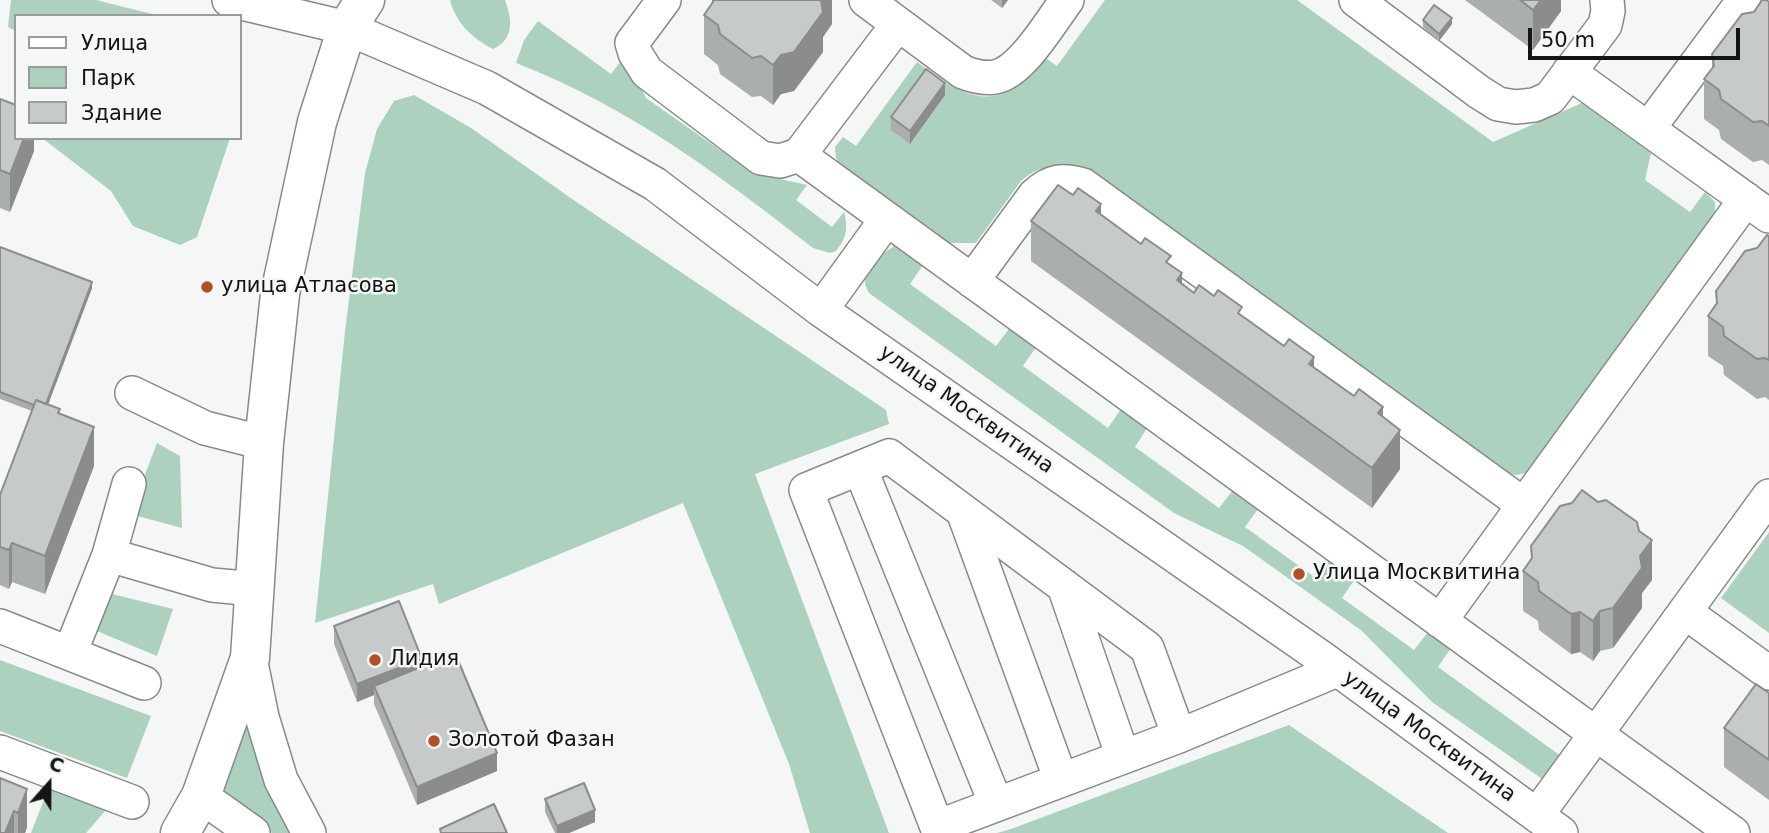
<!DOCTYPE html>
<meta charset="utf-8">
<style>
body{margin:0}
#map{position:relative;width:1769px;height:833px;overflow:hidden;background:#f4f7f6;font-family:"DejaVu Sans",sans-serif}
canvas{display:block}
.legend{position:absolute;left:14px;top:14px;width:228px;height:126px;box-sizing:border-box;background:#f4f7f6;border:2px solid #9a9c9c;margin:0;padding:9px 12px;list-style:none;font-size:21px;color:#131414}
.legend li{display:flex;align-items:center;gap:14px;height:35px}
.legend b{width:35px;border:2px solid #9a9c9c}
.north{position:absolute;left:14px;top:749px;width:70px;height:70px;-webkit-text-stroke:5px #f4f7f6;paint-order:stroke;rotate:21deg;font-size:19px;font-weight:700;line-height:28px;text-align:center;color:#131414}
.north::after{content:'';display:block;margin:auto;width:24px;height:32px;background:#131414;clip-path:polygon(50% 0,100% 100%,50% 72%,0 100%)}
.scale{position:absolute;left:1528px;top:28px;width:212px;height:32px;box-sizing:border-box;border:4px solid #131414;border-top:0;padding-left:9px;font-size:21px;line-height:24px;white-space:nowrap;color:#131414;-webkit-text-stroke:5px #f4f7f6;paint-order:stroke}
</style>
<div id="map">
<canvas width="1769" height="833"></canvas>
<ul class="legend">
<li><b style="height:9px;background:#fff"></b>Улица</li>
<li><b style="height:19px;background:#acd1bf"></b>Парк</li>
<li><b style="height:19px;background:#c6cac8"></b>Здание</li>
</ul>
<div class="north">С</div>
<div class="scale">50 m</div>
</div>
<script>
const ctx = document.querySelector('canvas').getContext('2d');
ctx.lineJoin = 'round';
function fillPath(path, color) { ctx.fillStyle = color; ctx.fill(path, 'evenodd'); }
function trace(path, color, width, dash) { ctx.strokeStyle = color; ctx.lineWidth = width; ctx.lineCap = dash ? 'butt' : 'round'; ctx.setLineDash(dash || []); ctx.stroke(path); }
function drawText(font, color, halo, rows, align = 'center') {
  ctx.font = font + ' "DejaVu Sans",sans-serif'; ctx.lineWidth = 5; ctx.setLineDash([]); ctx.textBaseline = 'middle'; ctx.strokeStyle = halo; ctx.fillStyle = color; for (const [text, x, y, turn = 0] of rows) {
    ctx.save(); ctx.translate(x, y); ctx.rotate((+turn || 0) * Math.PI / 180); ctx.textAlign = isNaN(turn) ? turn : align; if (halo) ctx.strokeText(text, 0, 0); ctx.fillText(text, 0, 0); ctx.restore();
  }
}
const green = new Path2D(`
 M11 0H96L160 16H16V31L8 27Z
 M450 0H505C512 19 515 39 493 49 472 38 456 23 450 0Z
 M1105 0H1297L1493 142 1582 103 1651 153 1645 180 1690 212 1705 192 1715 202V214L1530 472 1517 475 1510 474 1084 168C1059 163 1041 164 1021 181L976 243H948L840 164 836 158 835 147 843 137 856 146 917 62C944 82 977 110 1013 89 1024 83 1033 64 1040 54L1057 66ZM945 95 911 143 891 129Z
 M538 21 611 74 621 61 630 67 646 98 753 173 807 185 796 200 832 227 844 212C848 229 847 237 836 251L830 253 813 248C718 174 629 107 516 63L524 40Z
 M414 95 471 128 575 201 886 410 889 424 755 474 889 833H810L789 764 683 503 439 604 433 584 315 623 345 331 365 173 377 129 394 101Z
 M42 138H230L197 237 180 245 133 226 111 191Z
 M897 245 923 265 910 284 996 346 1009 329 1036 347 1023 366 1108 428 1121 409 1147 428 1135 447 1219 508 1233 490 1258 509 1245 527 1313 576 1327 558 1355 579 1342 598 1414 650 1428 632 1451 648 1438 667 1565 759 1548 783 1432 702 1362 631 1243 546 1174 513 869 293C868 291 865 285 865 283 863 269 885 250 897 245Z
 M157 443 180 456 182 528 130 514Z
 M1769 532V633L1721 598Z
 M108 593 173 609 157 656 92 629Z
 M0 660 151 716 127 778 0 731Z
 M249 710 291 833H272L220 797Z
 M1289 725 1448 833H997L1011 829Z
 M51 782 111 804 86 833H31Z`);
const minor = new Path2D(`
 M229 0 347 28 487 88 655 184 821 310 1322 658 1561 833
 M664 0 632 43 635 53 647 72 761 158 780 161 799 155 1596 734 1769 496
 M866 0 963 72C973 76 984 79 995 77 1022 72 1051 21 1067 0
 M1356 0 1479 92 1498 104 1516 107 1534 105 1550 98 1605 25 1608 11 1607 0
 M1569 72 1769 216
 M1648 129 1744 0
 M799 155 898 24
 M972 281 1035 195C1051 180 1063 179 1083 185L1524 505 1746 199
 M821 310 886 220
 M132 393 205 428 264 443
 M860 468 996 804
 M963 511 1061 780
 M109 555 212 585 255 589
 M1064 586 1123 757
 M1685 612 1769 673
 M1440 621 1524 505
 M0 626 144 683
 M70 653 109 555 129 484
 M250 658 262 717 281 780 309 833
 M1179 736 1147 648 889 456 806 490 937 827 1179 736 1337 670
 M0 752 132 802
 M201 796 253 833
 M1537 815 1596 734 1733 833`);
const major = new Path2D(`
 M180 833 201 796 250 658 264 443 280 294 317 122 347 28 365 0`);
const wall = new Path2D(`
 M712 0H832V24L823 37V52L794 91 781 94 773 105 761 96 752 97 720 74 718 65 704 54V15L712 4Z
 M991 0H1008L1002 8Z
 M1465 0H1561V11L1533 50Z
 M1769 2V165L1762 160 1753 162 1721 139 1719 130 1704 119V79L1712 69V54L1754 12Z
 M1423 20 1452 24 1439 41 1423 27Z
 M945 95 910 144 891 130V117Z
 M0 99 34 138V151L10 212 0 208Z
 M1101 215 1171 265 1182 284 1194 293 1242 316 1383 417 1400 469 1372 508 1031 261V221Z
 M1769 236V400L1765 397 1757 399 1724 375 1723 366 1708 356V316L1716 305V291Z
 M0 247 92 288 48 405 60 414 94 466 45 594 12 582 9 589 0 585V495L32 411 0 399Z
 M1598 502 1652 580 1642 593V608L1613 648 1600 651 1593 661 1580 652 1571 654 1539 630 1538 621 1523 611V571L1531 560V546Z
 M334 626 422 667 497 771 417 805 374 704V695L357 702 334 644Z
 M1769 693V800L1724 767V728Z
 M0 778 27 827 25 833H0Z
 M545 799 595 822 569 833H555L545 812Z`);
const shadedWall = new Path2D(`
 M821 0H832V24L823 37V52L794 91 781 94 773 105V65Z
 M1002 0H1008L1002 8Z
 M1541 0H1561V11L1533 50V10Z
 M1452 18V24L1439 41V34Z
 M945 83V95L910 144V131Z
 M24 138H34V151L10 212V174Z
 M1101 204V244L1096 211Z
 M1182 273V313L1177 280Z
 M92 282V288L44 415V409Z
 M1314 357V397L1309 364Z
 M1383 407V446L1378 413Z
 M94 427V466L45 594V556Z
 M1400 430V469L1372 508V468Z
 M1652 540V580L1642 593V608L1613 648V608L1640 556Z
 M12 543V582L9 589V550Z
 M1600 611V651L1593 661V621Z
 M1580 612V652L1571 654V614Z
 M422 659V677L374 686V695L357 702V684Z
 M497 753V771L417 805V787Z
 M27 789V827L25 833H18V813Z
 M595 810V822L569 833H557V826Z
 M14 811V833H5Z`);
const building = new Path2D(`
 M713 0H821L823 12 794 52 781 55 773 65 761 56 752 58 720 34 718 25 704 15 713 2Z
 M1520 0H1541L1533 10Z
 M1762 0H1766L1769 2V126L1762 121 1753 122 1721 99 1719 90 1704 79 1714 66 1712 54 1742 14 1754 12Z
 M1434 5 1452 18 1439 34 1423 20Z
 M926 69 945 83 910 131 891 117Z
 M0 99 16 105V138H24L10 174 0 170Z
 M1058 185 1073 195 1078 188 1101 204 1096 211 1141 244 1145 238 1171 256 1166 262 1182 273 1177 280 1194 293 1199 285 1214 296 1218 290 1242 307 1238 313 1284 346 1289 339 1314 357 1309 364 1354 396 1359 389 1383 407 1378 413 1400 430 1372 468 1031 221Z
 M1767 235 1769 236V360L1765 358 1757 359 1724 336 1723 327 1708 316 1717 303 1716 291 1745 251 1757 248Z
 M0 247 92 282 46 404 36 400 34 405 0 392Z
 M36 400 60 409 58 413 94 427 45 556 12 543 9 550 0 547V495Z
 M1582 490 1598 502 1606 500 1637 522 1639 531 1652 540 1640 556 1642 568 1613 608 1600 611 1593 621 1580 612 1571 614 1539 591 1538 582 1523 571 1532 558 1531 546 1560 506 1572 503Z
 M399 601 422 659 357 684 334 626Z
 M455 653 497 753 417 787 374 686Z
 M1756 684 1769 693V760L1724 728Z
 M0 778 27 789 18 813 14 811 5 833H0Z
 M584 783 595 810 557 826 545 799Z
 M494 804 507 833H441L440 829Z`);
const markers = [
 [207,287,7,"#b44e24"],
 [1299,574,7,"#b44e24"],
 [375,660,7,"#b44e24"],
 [434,741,7,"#b44e24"]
];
const poiNames = [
 ["улица Атласова",221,287],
 ["Улица Москвитина",1313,574],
 ["Лидия",389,660],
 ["Золотой Фазан",448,741]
];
const streetNames = [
 ["улица Москвитина",966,410,35],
 ["улица Москвитина",1429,737,36]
];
fillPath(green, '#acd1bf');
trace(minor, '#878a89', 36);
trace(major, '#878a89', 41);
trace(minor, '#fff', 33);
trace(major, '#fff', 38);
fillPath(wall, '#aaaeac');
fillPath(shadedWall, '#8b8d8c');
fillPath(building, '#c6cac8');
trace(building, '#8b8d8c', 2);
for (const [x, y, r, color] of markers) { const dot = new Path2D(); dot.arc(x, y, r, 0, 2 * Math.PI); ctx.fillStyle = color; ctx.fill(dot); trace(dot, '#f4f7f6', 2.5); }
drawText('21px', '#131414', '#f4f7f6', poiNames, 'left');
drawText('21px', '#131414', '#f4f7f6', streetNames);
</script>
